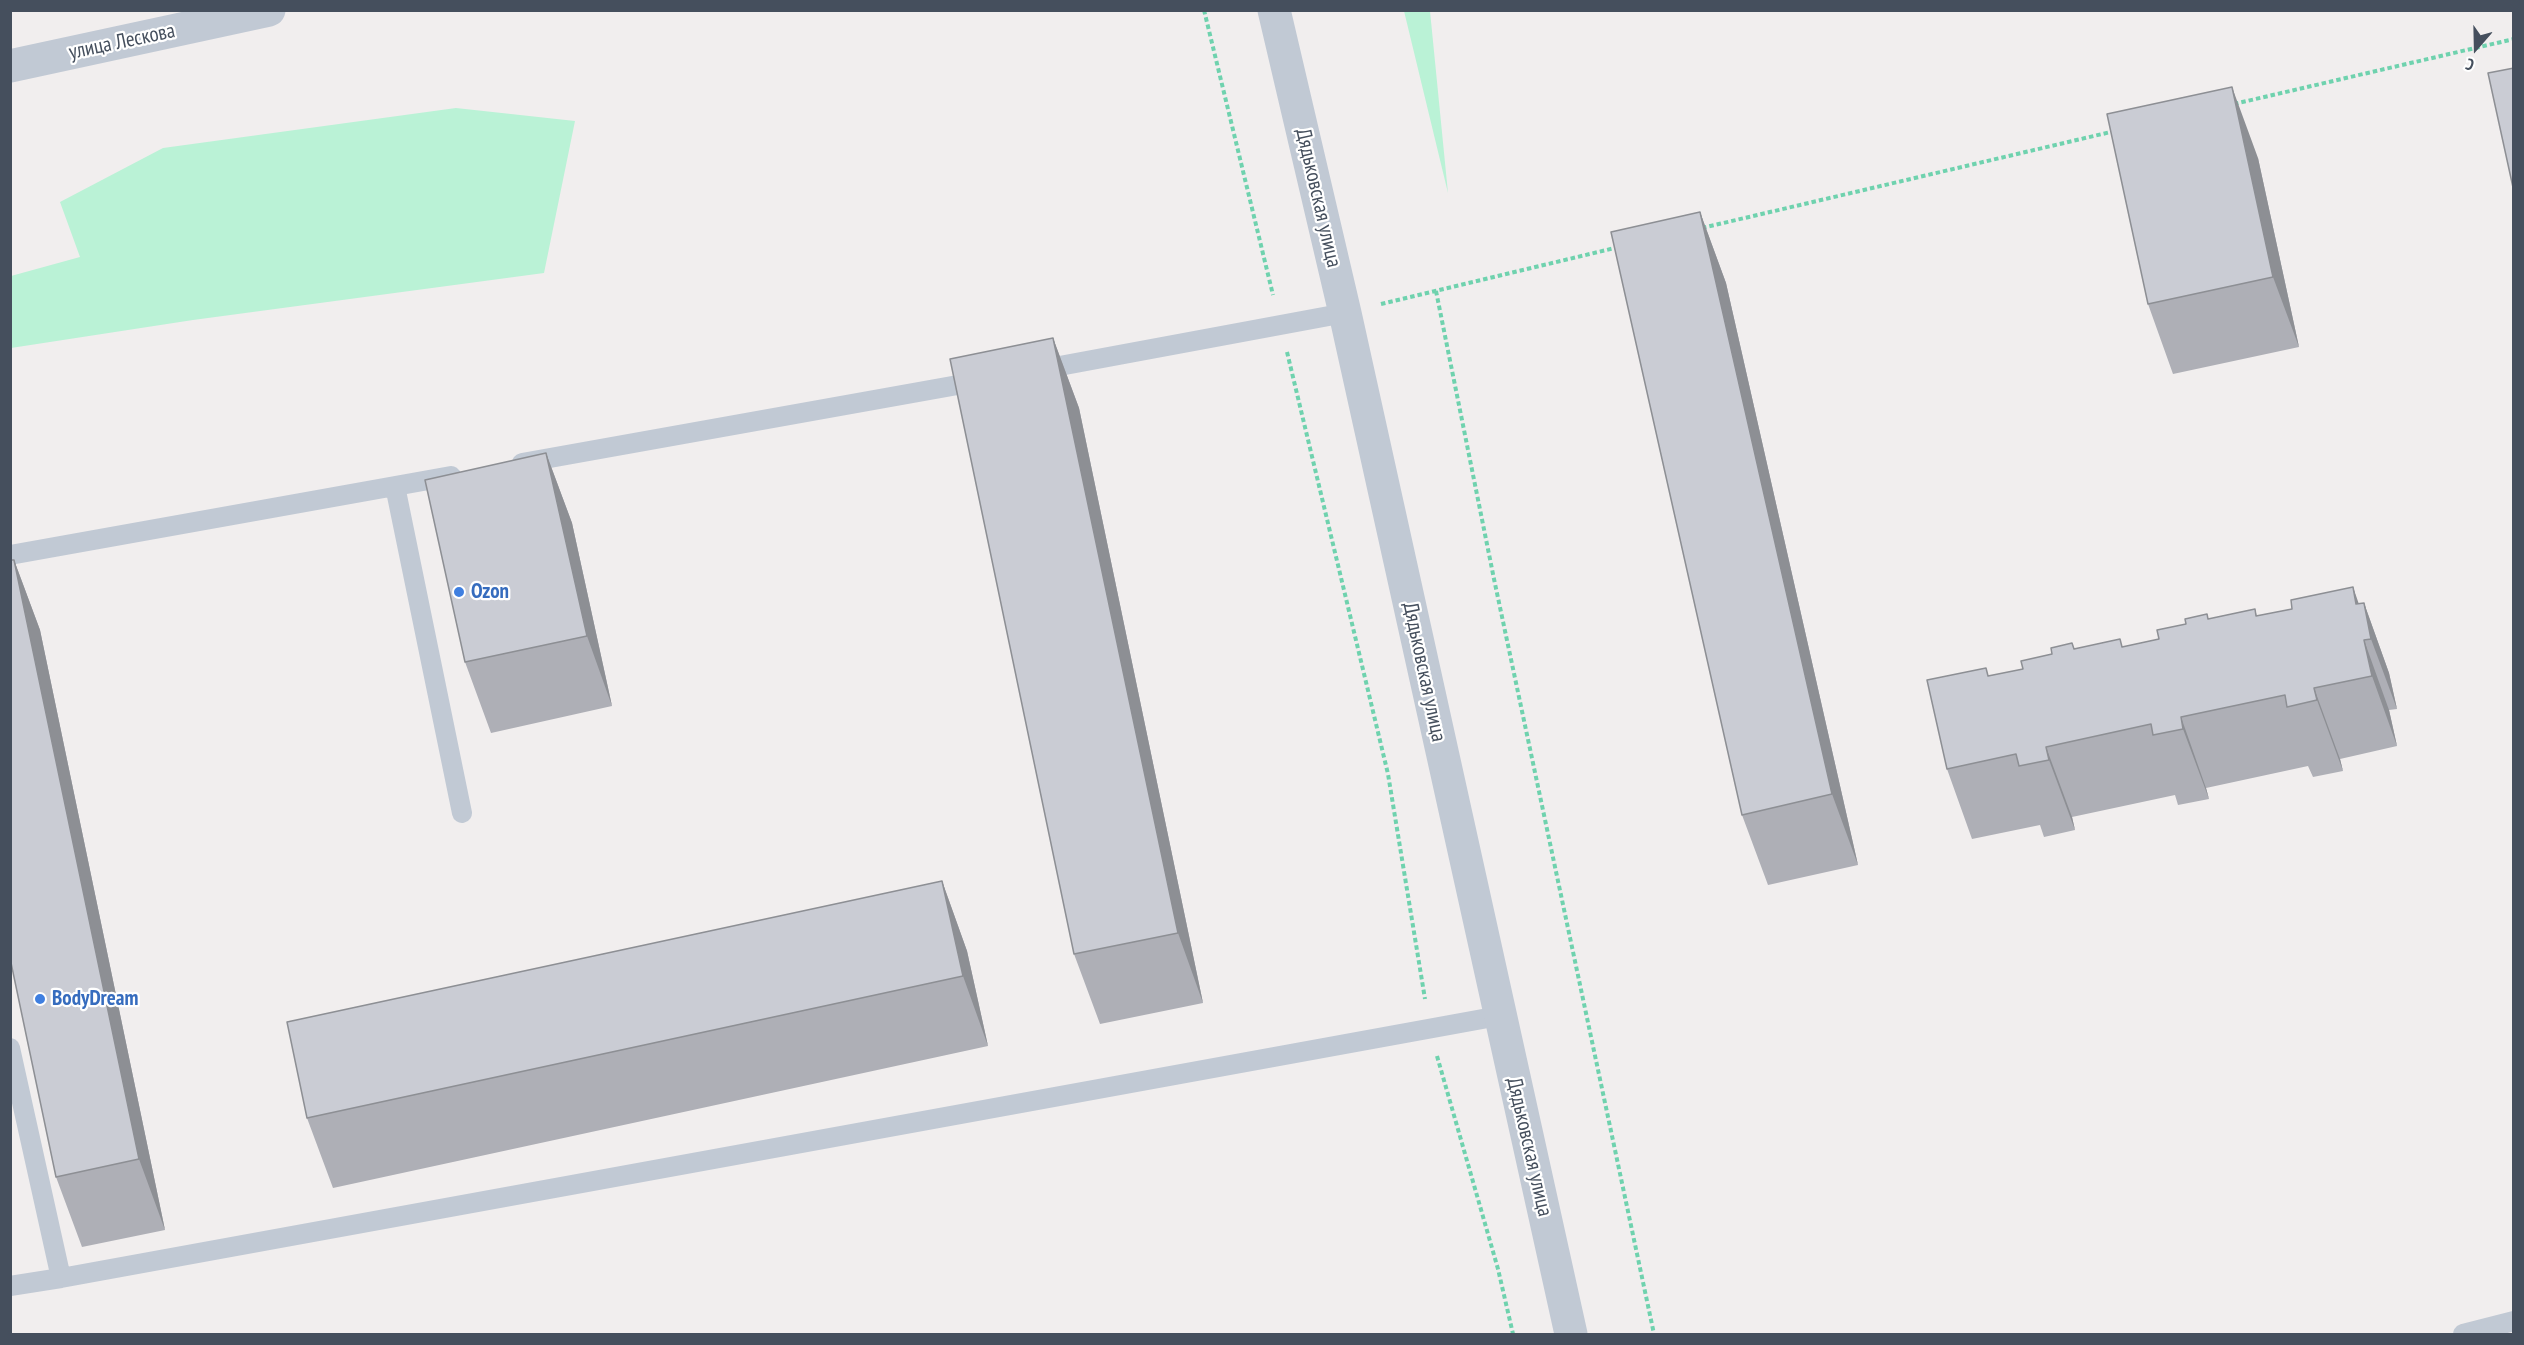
<!DOCTYPE html>
<meta charset="utf-8">
<style>
body{margin:0}
#map{position:relative;width:2524px;height:1345px;overflow:hidden;background:#f1eeee;font-family:"PT Sans Narrow",sans-serif}
canvas{display:block}
.frame{position:absolute;inset:0;border:12px solid #454f5d;pointer-events:none}
.north{position:absolute;left:2446px;top:18px;width:60px;height:60px;-webkit-text-stroke:4px #fff;paint-order:stroke;rotate:200deg;font-size:16px;font-weight:700;line-height:24px;text-align:center;color:#454f5d}
.north::after{content:'';display:block;margin:auto;width:21px;height:27px;background:#454f5d;clip-path:polygon(50% 0,100% 100%,50% 72%,0 100%)}
</style>
<div id="map">
<canvas width="2524" height="1345"></canvas>
<div class="frame"></div>
<div class="north">С</div>
</div>
<script>
const ctx = document.querySelector('canvas').getContext('2d');
ctx.lineJoin = 'round';
function fillPath(path, color) { ctx.fillStyle = color; ctx.fill(path, 'evenodd'); }
function trace(path, color, width, dash) { ctx.strokeStyle = color; ctx.lineWidth = width; ctx.lineCap = dash ? 'butt' : 'round'; ctx.setLineDash(dash || []); ctx.stroke(path); }
function drawText(font, color, halo, rows, align = 'center') {
  ctx.font = font + ' "PT Sans Narrow",sans-serif'; ctx.lineWidth = 4.5; ctx.setLineDash([]); ctx.textBaseline = 'middle'; ctx.strokeStyle = halo; ctx.fillStyle = color; for (const [text, x, y, turn = 0] of rows) {
    ctx.save(); ctx.translate(x, y); ctx.rotate((+turn || 0) * Math.PI / 180); ctx.textAlign = isNaN(turn) ? turn : align; if (halo) ctx.strokeText(text, 0, 0); ctx.fillText(text, 0, 0); ctx.restore();
  }
}
const green = new Path2D(`
 M1404 11H1430L1448 193Z
 M456 108 575 121 544 273 193 320 11 348V276L80 257 60 202 163 148Z`);
const path = new Path2D(`
 M1204 10 1273 295
 M2234 104 2514 39
 M1702 228 2115 131
 M1436 291 1494 579 1654 1334
 M1381 304 1619 247
 M1287 352 1388 774 1425 999
 M1437 1056 1498 1269 1513 1334`);
const service = new Path2D(`
 M1038 370 1345 313
 M522 463 980 381
 M395 486 462 813
 M10 555 451 476
 M10 1048 61 1278 10 1286
 M61 1278 1499 1016
 M2463 1334 2514 1321`);
const minor = new Path2D(`
 M1274 10 1345 313 1571 1334
 M10 66 269 10`);
const wall = new Path2D(`
 M2258 158 2299 347 2173 374 2148 304Z
 M1700 212 1726 283 1858 865 1768 885 1742 815Z
 M1053 338 1079 408 1203 1003 1100 1024 1074 954Z
 M546 453 572 523 612 706 491 733 465 662Z
 M14 560 40 630 165 1230 82 1247 56 1177Z
 M2353 587 2358 604 2364 603 2389 673 2397 709 2389 710 2397 746 2340 759 2343 771 2313 777 2308 766 2206 788 2209 799 2178 805 2175 795 2072 817 2075 830 2044 837 2040 825 1972 839 1947 769 1989 676 2023 669 2052 654 2074 648 2123 647 2159 639 2208 619 2255 609 2257 616 2292 609Z
 M942 881 967 951 988 1046 333 1188 307 1118Z`);
const shadedWall = new Path2D(`
 M2232 87 2258 158 2299 347 2273 277Z
 M1700 212 1726 283 1858 865 1832 794Z
 M1053 338 1079 408 1203 1003 1178 933Z
 M546 453 572 523 612 706 587 636Z
 M14 560 40 630 165 1230 139 1159Z
 M2353 587 2371 639 2356 604Z
 M2364 603 2389 673 2397 709 2371 639Z
 M2364 640 2389 710 2397 746 2372 676Z
 M2314 688 2340 759 2343 771 2317 700Z
 M2181 717 2206 788 2209 799 2183 729Z
 M2046 747 2072 817 2075 830 2049 760Z
 M942 881 967 951 988 1046 963 976Z`);
const building = new Path2D(`
 M2514 68V192L2488 73Z
 M2232 87 2273 277 2148 304 2107 114Z
 M1700 212 1832 794 1742 815 1611 232Z
 M1053 338 1178 933 1074 954 950 359Z
 M546 453 587 636 465 662 425 480Z
 M10 560H14L139 1159 56 1177 10 958Z
 M2353 587 2356 604 2364 603 2371 639 2364 640 2372 676 2314 688 2317 700 2287 707 2285 695 2181 717 2183 729 2153 735 2151 724 2046 747 2049 760 2019 766 2016 754 1947 769 1927 680 1986 668 1988 676 2023 669 2021 661 2052 654 2051 648 2072 643 2074 649 2120 639 2122 647 2159 639 2157 630 2186 624 2185 619 2207 614 2208 619 2255 609 2256 616 2292 609 2291 600Z
 M942 881 963 976 307 1118 287 1022Z`);
const markers = [
 [459,592,6,"#3f7fe0"],
 [40,999,6,"#3f7fe0"]
];
const streetNames = [
 ["улица Лескова",122,42,-12],
 ["Дядьковская улица",1318,198,77],
 ["Дядьковская улица",1424,672,78],
 ["Дядьковская улица",1529,1147,77]
];
const shopNames = [
 ["Ozon",471,592],
 ["BodyDream",52,999]
];
fillPath(green, '#baf2d6');
trace(path, '#6fd2ae', 4, [4.5, 3]);
trace(service, '#c1c9d4', 20);
trace(minor, '#c1c9d4', 33);
fillPath(wall, '#aeafb6');
fillPath(shadedWall, '#8d8f94');
fillPath(building, '#caccd4');
trace(building, '#8d8f94', 1.5);
for (const [x, y, r, color] of markers) { const dot = new Path2D(); dot.arc(x, y, r, 0, 2 * Math.PI); ctx.fillStyle = color; ctx.fill(dot); trace(dot, '#fff', 2); }
drawText('21px', '#454f5d', '#fff', streetNames);
drawText('bold 21px', '#366cbe', '#fff', shopNames, 'left');
</script>
